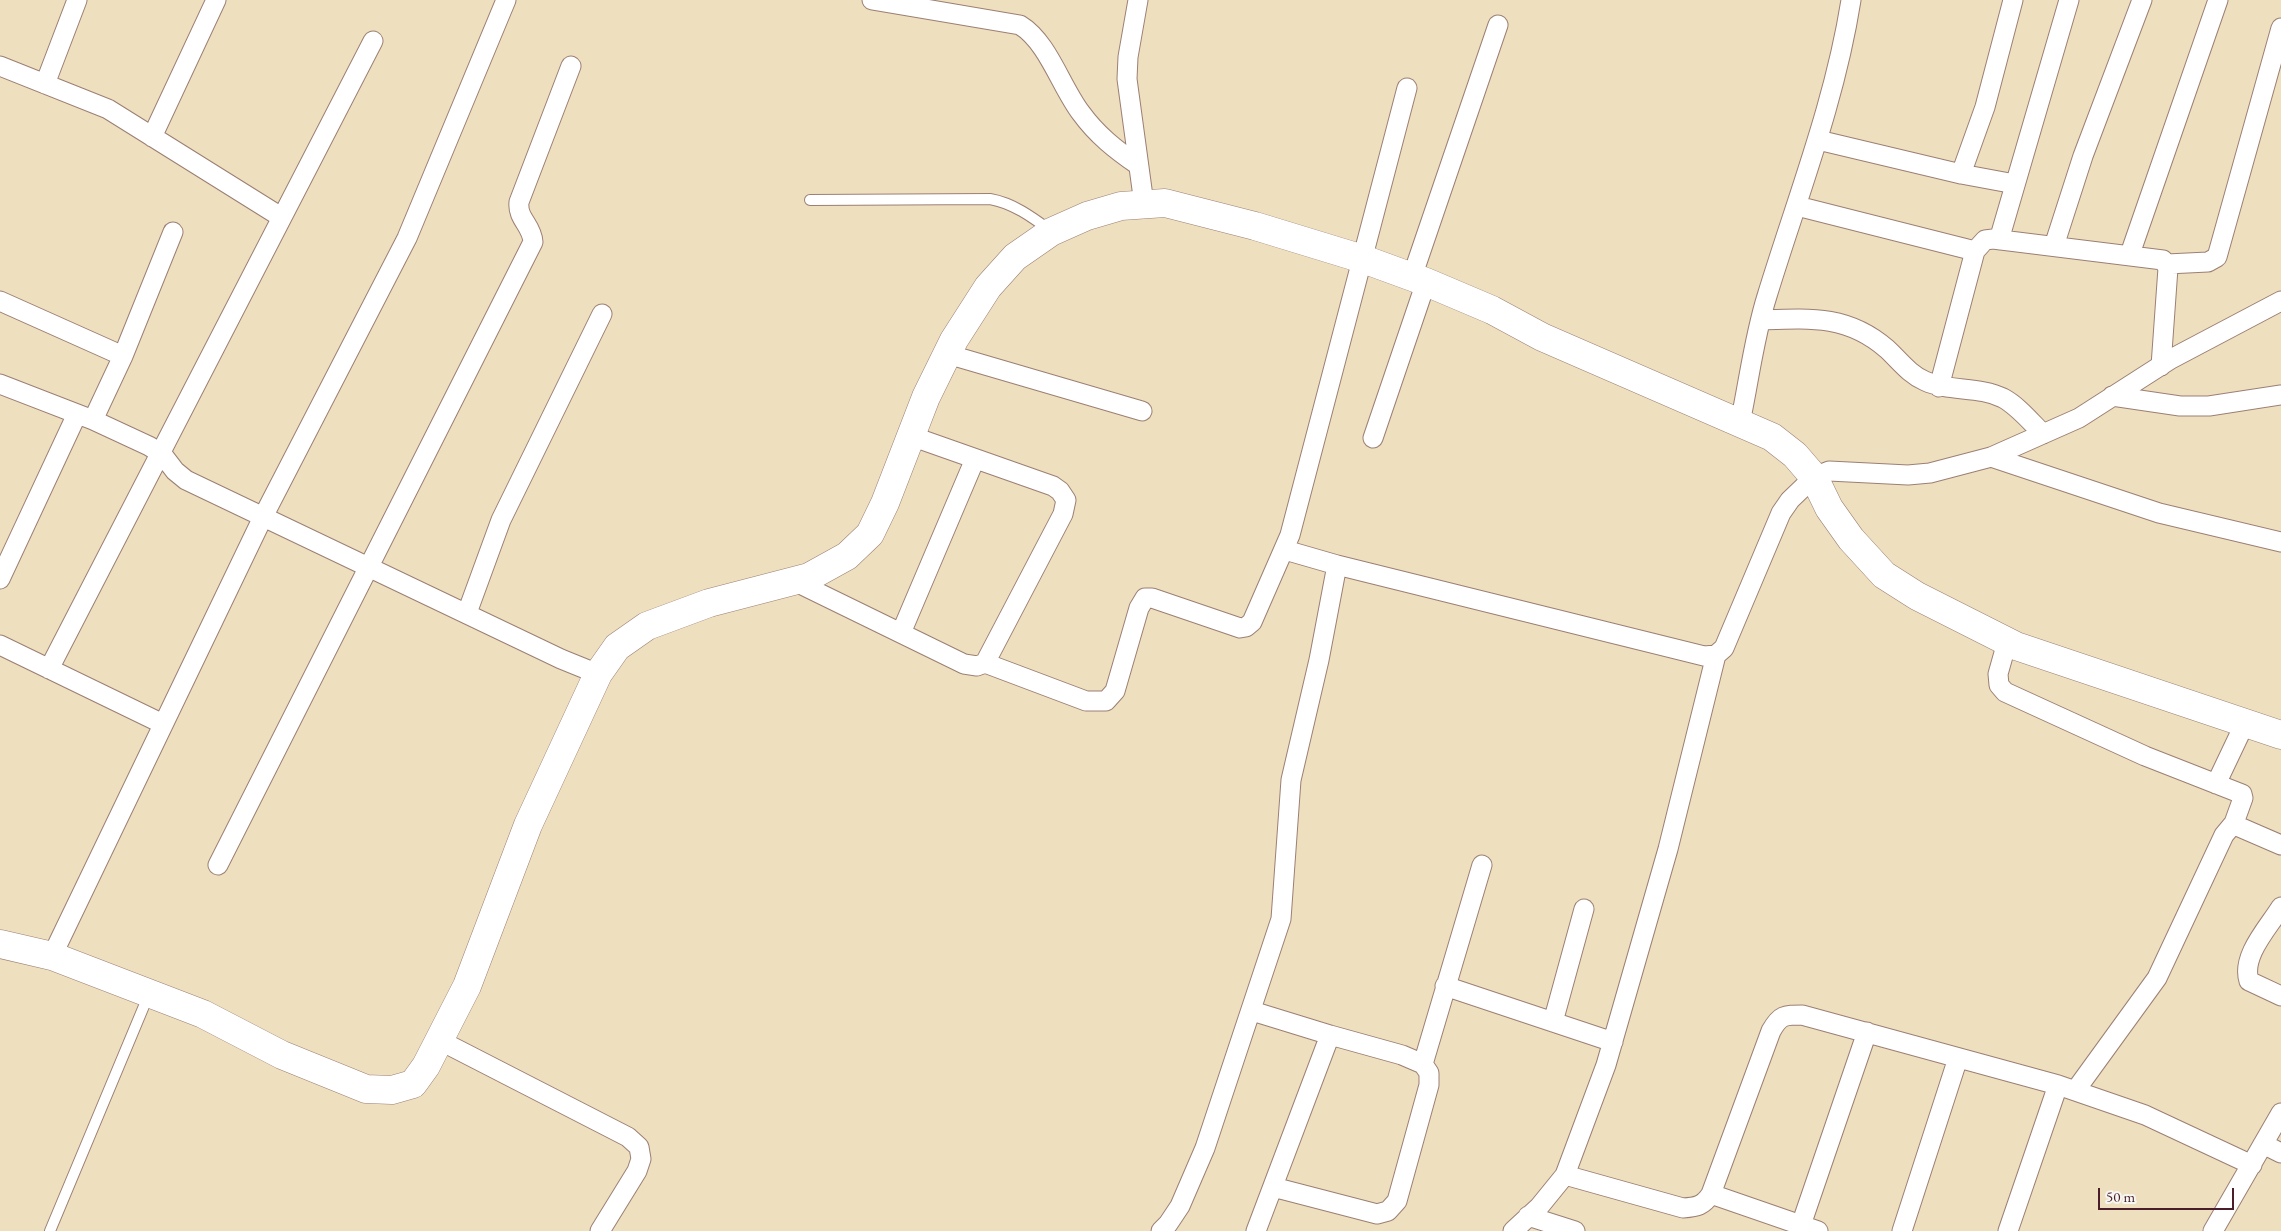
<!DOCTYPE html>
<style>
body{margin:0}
#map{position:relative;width:2281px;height:1231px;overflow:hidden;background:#eedfbe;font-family:"EB Garamond",serif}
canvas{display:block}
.scale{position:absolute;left:2098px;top:1188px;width:136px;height:22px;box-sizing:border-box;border:2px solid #4a1f2b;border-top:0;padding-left:6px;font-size:15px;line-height:18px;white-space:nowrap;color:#4a1f2b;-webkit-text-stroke:4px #f6f6f2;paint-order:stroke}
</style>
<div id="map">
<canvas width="2281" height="1231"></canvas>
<div class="scale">50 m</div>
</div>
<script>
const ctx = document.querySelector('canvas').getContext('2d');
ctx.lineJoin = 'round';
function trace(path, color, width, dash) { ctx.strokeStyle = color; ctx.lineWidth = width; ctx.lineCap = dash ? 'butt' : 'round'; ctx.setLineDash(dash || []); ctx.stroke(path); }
const lane = new Path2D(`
 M810 200 990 199C1013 203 1032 217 1051 231
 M50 1231 149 994`);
const street = new Path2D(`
 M872 0 1020 25C1048 42 1061 87 1081 113 1097 135 1116 150 1138 165
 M1138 0 1128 57 1127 79 1144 204
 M0 66 108 109 281 217
 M45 84 77 0
 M152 137 216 0
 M1818 140 1961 174 2015 184
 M1961 174 1985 107 2013 0
 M1797 206 1975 251
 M1999 240 2069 0
 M2054 246 2083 156 2142 0
 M2130 254 2218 0
 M2167 264 2208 262 2217 257 2281 28
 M1412 277 1498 25
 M0 301 123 356
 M1761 320C1810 318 1848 315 1887 349 1900 361 1909 374 1925 381 1949 392 1979 386 2003 398 2018 406 2031 422 2043 434
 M947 354 1142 411
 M0 384 93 420 149 446 162 454 175 471 186 480 561 659 598 674
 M1939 387 1975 251 1985 240 1993 239 2163 260 2168 268 2161 366
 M2112 396 2180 406H2209L2281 395
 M93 420 123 356 173 232
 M1740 423C1749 381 1754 337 1767 296 1797 198 1835 102 1851 0
 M1373 438 1426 282
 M1991 457 2159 513 2281 542
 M1285 550 1337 565 1704 656 1716 655 1724 648 1781 513 1790 500 1814 477 1829 471 1908 475 1930 473 1991 457 2079 418 2171 359 2281 301
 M0 579 77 414
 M794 581 964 664 977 666 985 663 1063 514 1066 500 1060 491 1053 486 911 436
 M467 613 501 520 602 314
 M901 633 975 459
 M2007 642 1998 674 1999 685 2005 692 2145 756 2242 794 2243 798 2234 823 2237 826 2281 845
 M0 645 163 724
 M985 663 1086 701H1106L1115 691 1139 608 1145 598H1152L1240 628 1246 627 1252 622 1290 535 1407 88
 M49 669C159 460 264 249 373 41
 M2216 784 2245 723
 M218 865 533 242C532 225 517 219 519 202L571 66
 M2281 907C2268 928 2241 956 2249 981L2281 996
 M52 956 263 517 407 238 506 0
 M1445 986 1613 1042
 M1252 1011 1330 1035 1402 1055 1423 1064 1429 1073V1085L1397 1201 1388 1211 1377 1214 1273 1187
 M1553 1022 1584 909
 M439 1040 628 1137 639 1147 641 1159 637 1171 600 1231
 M1423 1064 1482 865
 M2075 1091 2157 978 2224 835 2234 823
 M2263 1144 2281 1153
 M1565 1175 1683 1208C1697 1207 1703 1206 1711 1194L1771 1031C1780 1015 1784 1015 1802 1015L2058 1085 2145 1115 2252 1165
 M1711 1194 1818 1231
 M1528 1216 1575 1231
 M1801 1225 1867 1032
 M1161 1231 1168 1224 1180 1206 1205 1148 1281 919 1291 780 1319 660 1337 565
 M1256 1231 1330 1035
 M1513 1231 1539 1207 1565 1175 1606 1065 1668 849 1716 655
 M1902 1231 1958 1058
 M2008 1231 2058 1085
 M2213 1231 2281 1113`);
const secondary = new Path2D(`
 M0 944 52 956 203 1014 282 1055 366 1089 392 1090 413 1084 426 1066 467 986 528 825 598 674 617 647 647 626 709 603 809 577 847 556 870 534 885 503 926 397 954 340 988 287 1015 257 1051 232 1087 216 1121 206 1165 203 1255 226 1363 259 1426 282 1492 310 1542 337 1772 437 1795 455 1814 477 1829 508 1851 539 1884 575 1917 596 2016 646 2281 735`);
trace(lane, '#9c7f74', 12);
trace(street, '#9c7f74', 21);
trace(secondary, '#9c7f74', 29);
trace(lane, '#fff', 10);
trace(street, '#fff', 19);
trace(secondary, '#fff', 28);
</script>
